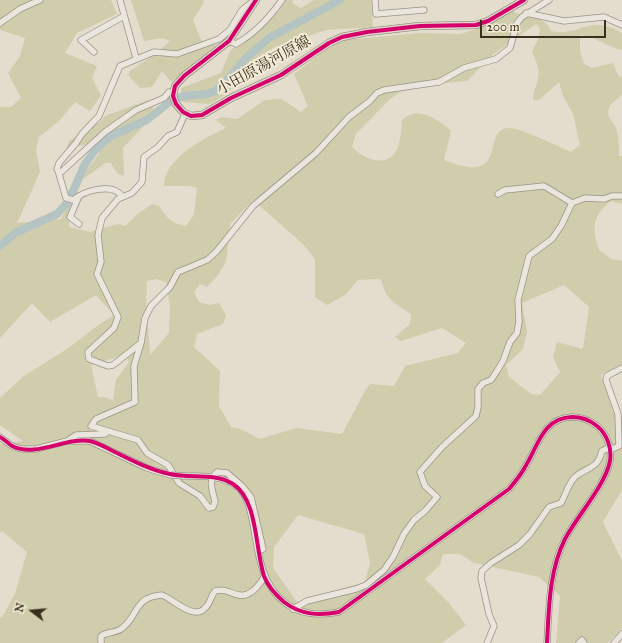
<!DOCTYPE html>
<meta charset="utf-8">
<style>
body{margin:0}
#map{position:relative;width:622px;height:643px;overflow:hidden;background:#e4dccc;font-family:"IM FELL Great Primer",serif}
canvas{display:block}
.north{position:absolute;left:12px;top:591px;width:40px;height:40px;-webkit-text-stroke:3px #f4ebd7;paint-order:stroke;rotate:286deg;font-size:11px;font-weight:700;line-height:16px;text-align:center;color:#3b2e1e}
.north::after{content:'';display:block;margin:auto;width:14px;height:18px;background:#3b2e1e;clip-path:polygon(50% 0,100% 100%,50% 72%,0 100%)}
.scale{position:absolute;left:480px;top:20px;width:126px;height:18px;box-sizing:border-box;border:2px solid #3b2e1e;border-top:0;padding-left:5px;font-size:12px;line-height:14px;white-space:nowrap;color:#3b2e1e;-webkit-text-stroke:3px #f4ebd7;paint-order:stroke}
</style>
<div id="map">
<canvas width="622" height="643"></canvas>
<div class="north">N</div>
<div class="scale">200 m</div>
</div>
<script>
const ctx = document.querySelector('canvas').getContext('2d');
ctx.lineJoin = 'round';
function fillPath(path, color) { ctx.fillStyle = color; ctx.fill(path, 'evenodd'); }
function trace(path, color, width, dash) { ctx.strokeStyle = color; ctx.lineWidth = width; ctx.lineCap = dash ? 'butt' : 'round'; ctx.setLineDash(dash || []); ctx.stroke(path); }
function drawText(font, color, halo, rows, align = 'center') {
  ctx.font = font + ' "IM FELL Great Primer","Noto Serif JP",serif'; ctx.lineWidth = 4; ctx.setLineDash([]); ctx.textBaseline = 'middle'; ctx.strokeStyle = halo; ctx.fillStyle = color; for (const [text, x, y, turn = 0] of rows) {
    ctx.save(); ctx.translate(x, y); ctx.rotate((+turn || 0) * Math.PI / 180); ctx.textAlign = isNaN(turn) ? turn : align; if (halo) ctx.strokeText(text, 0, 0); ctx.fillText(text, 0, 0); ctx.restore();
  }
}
const green = new Path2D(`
 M0 0H111L117 14 77 33 65 53 97 66 92 78 101 95 90 111 75 102 59 121 39 137 36 150 40 172 17 223 61 219 84 173 99 154V142L66 148 69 141 100 122 105 116 148 100 156 113 123 148 124 176 118 174 110 162 104 164 83 179 68 212 69 227 90 232 118 224 125 226 139 213 152 204 159 206C166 217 172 224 186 226L194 215 197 188 189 186H164C164 158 205 138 226 128L216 120 221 117 237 119 265 100 281 99 301 112 308 106 294 74 327 49 346 40 420 33 461 34 488 25 513 11C526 20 542 12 551 31 579 38 589 13 622 33V50C607 47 595 36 580 35V51L584 64 592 68 613 63 619 77 622 76V95C615 100 605 107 609 117 611 121 615 124 616 128 619 137 619 146 619 156H622V204L611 201C591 218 592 227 599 250L611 259 622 261V365L601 375 613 411 622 421V490L603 522 622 561V628L608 643H556L560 596 539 577 474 563 460 554H443L440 565 425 579 449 603 466 625 442 643H0V617H2L15 594 27 552 2 531 0 533V444L23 441 0 425V398L24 376 70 347 97 326 114 315 96 295 50 322 32 303 0 338V107H11L21 98 8 73 20 56 25 38 0 30ZM536 24 540 28 538 40 532 51C535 59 541 70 538 79 536 88 533 90 533 100H539L559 82 563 96 573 114 580 145 571 152C559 147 519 127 508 128 480 130 511 187 444 160L451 131C438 119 418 105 402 120 401 130 401 143 396 151 387 169 362 158 352 147L356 134 390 99 402 91 422 85 467 81 495 53ZM253 200 304 245 315 259V297L327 305 345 295 358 280 381 279C386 300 394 303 411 314L410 324 395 337 401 341 442 328 466 343 458 353 405 366 394 386 371 384 366 389 342 434 296 428 260 439 240 429 231 427 219 406 220 371 194 347 197 334 223 324 226 315 219 303 209 305 199 302 194 292 200 284 207 287 218 275 226 262 230 224ZM157 279 166 282 170 307 169 333 150 355 146 301 147 281ZM564 285 589 307 583 349 557 342 553 357 560 372 540 395 531 394 509 377 506 365 523 349 527 331 522 303ZM125 353 129 362 116 380 113 400 104 397H98L91 365 115 358ZM298 515 364 534 370 563 365 582 297 602 273 568 274 547Z
 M131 0H203L204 2 193 20 201 40 216 45 171 82 162 71 152 87 140 88 128 75 130 71 156 54 170 41 163 38 144 41Z
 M285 0H293L292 3 301 8 314 0H371L373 27 326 30 273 48 250 62 228 93 210 104 182 102 181 88 221 73 230 51 280 10Z`);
const river = new Path2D(`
 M0 246 15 233 57 214 68 202 85 164 96 149 111 136 147 120 172 100 184 96 207 94 215 91 228 79 247 57 269 38 340 0`);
const minor = new Path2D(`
 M120 0 136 58
 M375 0 376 14 424 10
 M526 13 564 21 604 17 622 25
 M0 23 20 9 40 0
 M229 41 236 44C254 34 270 17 282 0
 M94 52 81 40 124 16
 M59 173 57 169 59 163 76 143 82 134 99 116 120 66 154 52 177 54 219 39 230 30 242 10 255 0
 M498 194 505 190 544 186 572 203 585 198 604 199 612 196H622
 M79 196 70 217 79 224
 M122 196C112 182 84 191 73 200L66 198 59 174 105 132 136 110 164 98 169 92 173 93
 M141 343 113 365 108 366 89 359 88 352 114 328 118 317 97 274 101 262 98 235 102 218 118 199 132 193 142 182 144 157 158 147 168 136 177 132 185 114
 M0 437 12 446 21 449H36L67 441H90L147 468 171 475
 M67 441 76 435 105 434 107 432
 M610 450 619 446 618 414 606 380 607 376 622 368
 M183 476C202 476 224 475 239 488 247 496 250 508 252 518 258 548 259 582 284 602 301 615 318 616 339 612L509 489C515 482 521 475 525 467 538 447 542 418 572 417 581 417 590 420 597 426 607 434 612 448 610 461 605 486 577 516 565 539 549 571 549 608 547 643
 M259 551 263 549 251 497 242 486 227 473 217 472C207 481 213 491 215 502L213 507 209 508 200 496 179 483 168 465 147 453 138 440 91 426 96 419 135 402 134 366 141 343 145 318 151 306 170 287 178 272 207 260 216 252 253 206 316 153 349 117 370 101 377 93 384 90 439 82 464 68 496 59 510 48 517 23 522 17 549 0
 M293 609 307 601 356 589 366 585 384 570 393 557 404 534 414 520 425 511 437 497 425 486 420 472 442 447 476 416 478 407V389L483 383 491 380 497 371 503 361 510 342 517 333 519 322 518 300 529 256 552 239 561 226 572 203
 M101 643V636C107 632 115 633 121 629 138 618 133 597 162 595 173 599 194 621 205 608 210 604 211 596 215 591 232 586 239 606 257 587 260 583 263 581 264 576
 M487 643 494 626 489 614 481 578 482 571 491 563 519 545 530 534 549 507 561 503C566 494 568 484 575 477 588 466 597 470 602 451L610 447
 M579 643 582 640 584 643
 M614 643 622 634`);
const major = new Path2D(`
 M256 0 229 41 184 76 175 86 173 96 176 104 183 112 191 116 202 115 231 98 281 75 329 43 342 37 367 32 420 26 476 25 488 21 524 0`);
const minorBridge = new Path2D(`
 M171 475 183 476`);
const cycleway = new Path2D(`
 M256 0 229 41 184 76 175 86 173 96 176 104 183 112 191 116 202 115 231 98 281 75 329 43 342 37 367 32 420 26 476 25 488 21 524 0
 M0 437C4 439 8 443 12 446 36 458 65 437 90 441 99 443 108 449 117 453 135 462 151 470 170 474 191 479 214 472 233 484 258 500 255 549 264 576 268 587 276 595 284 602 301 615 319 616 339 612L509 489C515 482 521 475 525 467 538 447 542 418 572 417 581 417 590 420 597 426 607 434 612 448 610 461 605 486 577 516 565 539 549 571 549 608 547 643`);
const streetNames = [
 ["小田原湯河原線",264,66,-29]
];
fillPath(green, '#cfcdab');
trace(river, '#b4c4c2', 8);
trace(minor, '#9a9389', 7);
trace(major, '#827c71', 8);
trace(minor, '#eae5dd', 5.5);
trace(major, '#ddd5c8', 7);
trace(minorBridge, '#9a9389', 7, []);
trace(minorBridge, '#eae5dd', 5.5);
trace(cycleway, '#d6006c', 4);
drawText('15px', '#3b2e1e', '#f4ebd7', streetNames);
</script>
